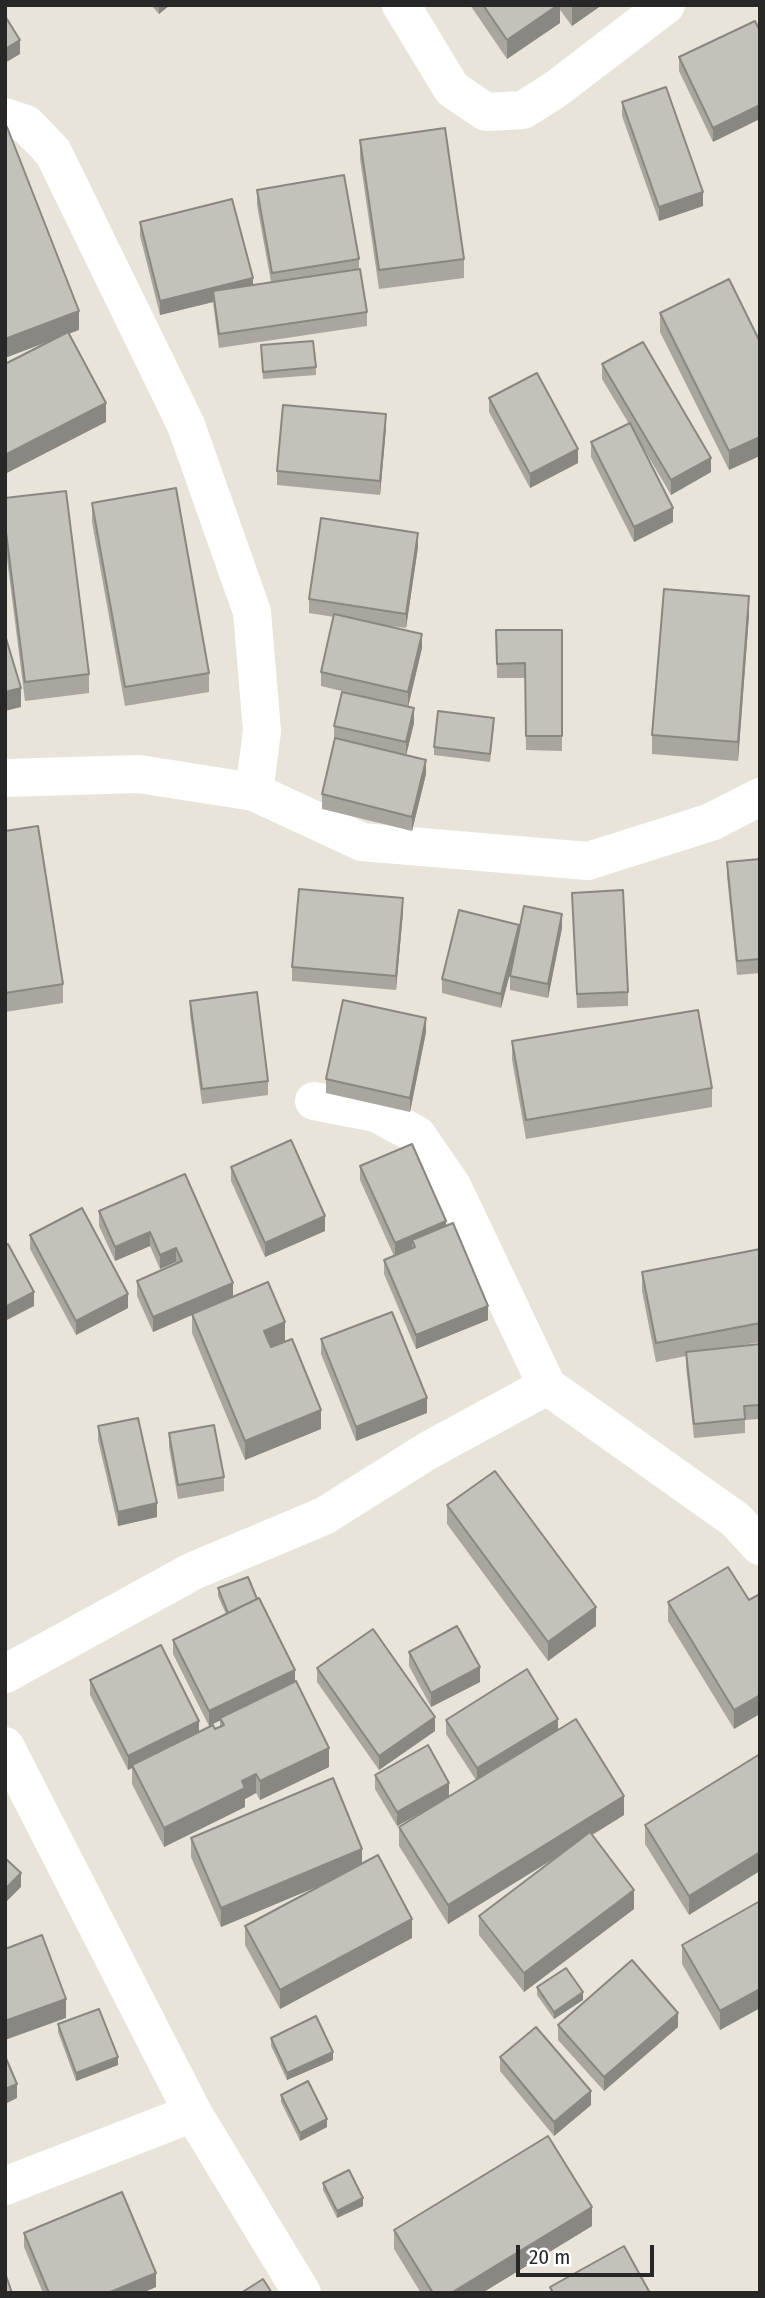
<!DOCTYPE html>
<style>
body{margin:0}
#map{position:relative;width:765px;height:2298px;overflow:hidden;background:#e9e4da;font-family:"Fira Sans Condensed",sans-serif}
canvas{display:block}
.frame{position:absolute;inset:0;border:7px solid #272727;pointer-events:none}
.scale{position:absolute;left:516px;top:2245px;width:138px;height:32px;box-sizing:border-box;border:4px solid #272727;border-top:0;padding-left:9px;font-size:21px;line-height:24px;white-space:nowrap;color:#272727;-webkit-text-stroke:5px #fff;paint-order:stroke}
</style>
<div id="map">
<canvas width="765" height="2298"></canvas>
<div class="frame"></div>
<div class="scale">20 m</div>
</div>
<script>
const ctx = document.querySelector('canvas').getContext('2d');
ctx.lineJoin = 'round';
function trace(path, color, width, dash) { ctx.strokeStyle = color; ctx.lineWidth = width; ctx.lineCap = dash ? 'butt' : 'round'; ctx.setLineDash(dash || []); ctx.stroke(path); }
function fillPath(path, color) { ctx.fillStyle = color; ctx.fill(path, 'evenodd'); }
const minor = new Path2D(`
 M401 5 452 89 486 112 523 110 556 89 666 5
 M5 117 26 124 53 152 186 425 252 612 262 731 254 792
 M5 778 139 774 254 792 362 842 588 861 711 822 760 797
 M314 1101 376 1113 417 1135 452 1186 547 1386 736 1520 760 1546
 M5 1674 193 1571 324 1516 429 1450 547 1386
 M5 2186 193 2113`);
const tertiary = new Path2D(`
 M5 1746 193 2113 302 2293`);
const wall = new Path2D(`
 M151 5H170L159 14Z
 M470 5H602L572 26 560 10V23L507 59Z
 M755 21 713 142 679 71V57Z
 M622 102 703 206 659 221 622 116Z
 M360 140 464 259V278L379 289 360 159Z
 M257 190 359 259V269L367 312V326L219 348 213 302 160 315 140 236V222L253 285 271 282 257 205Z
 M660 313 760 342 729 470 660 332Z
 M261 345 316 367V375L263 379Z
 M602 364 711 472 671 495 637 437 673 522 634 542 591 457V442L629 424 602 379Z
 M489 398 578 463 530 488 489 412Z
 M386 428 380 495 277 485V471Z
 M5 498 89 674V693L25 701 5 543Z
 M92 503 209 673V692L125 706 92 522Z
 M418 547 406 628 383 625 422 648 408 707 321 686V672L334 617 309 613V599Z
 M749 615 738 761 652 754V735Z
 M496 630H562V751L526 750 525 678H497Z
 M414 723 406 755 426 774 412 831 322 809V794L334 740V726Z
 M494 726 490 762 434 755V747Z
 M5 831 63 984V1003L5 1012Z
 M760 859V973L737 975 727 876V862Z
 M572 893 628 992V1006L577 1008Z
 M403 912 396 990 292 981V967Z
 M562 928 548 998 510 990V976L512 964 501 1008 442 993V979L519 932Z
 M190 1001 268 1081V1095L202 1104 190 1015Z
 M426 1032 410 1112 326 1093V1079Z
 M512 1041 712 1088V1107L526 1139 512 1060Z
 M360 1166 446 1226 488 1320 416 1349 384 1274V1260L394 1256 360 1180Z
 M231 1167 325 1231 265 1257 231 1181Z
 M185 1174 233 1297 285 1341 321 1429 245 1460 192 1333V1315L153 1332 137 1296V1281L177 1264 176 1262 160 1269 150 1246 115 1261 99 1226V1211Z
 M30 1235 128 1308 76 1335 30 1249Z
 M760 1249V1342L732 1347 760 1344V1426L759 1419 745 1420V1433L694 1438 686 1366V1356L656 1362 642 1291V1272Z
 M321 1339 427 1413 356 1441 321 1354Z
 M98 1426 157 1517 118 1526 98 1440Z
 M169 1433 224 1477V1491L178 1499 169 1447Z
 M447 1505 596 1626 548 1661 447 1524Z
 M218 1588 295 1681 329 1767 260 1800 256 1793 245 1799V1807L164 1847 132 1784V1768L128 1770 90 1695V1680L199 1732 215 1729 220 1726V1720L209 1726 173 1654V1640L226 1614 218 1596Z
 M749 1600 734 1729 668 1621V1602Z
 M409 1652 480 1682 431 1707 409 1666Z
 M317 1668 435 1731 379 1770 317 1682Z
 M446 1720 558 1730 624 1815 592 1835 634 1909 524 1992 479 1935V1916L557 1857 448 1924 399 1846V1827L436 1805 397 1826 375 1789V1775L449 1797 476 1780 446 1734Z
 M760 1754 689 1915 645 1844V1825Z
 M191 1838 362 1863 412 1938 280 2009 245 1945V1926L327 1882 221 1927 191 1857Z
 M760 1901V2008L720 2030 682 1964V1945Z
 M537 1987 583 2000 554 2019 537 1995Z
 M58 2024 118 2065 76 2081 58 2032Z
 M558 2025 678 2027 604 2091 558 2040Z
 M271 2038 333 2060 287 2080 271 2046Z
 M500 2057 591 2105 554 2136 500 2071Z
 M281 2095 327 2127 300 2141 281 2102Z
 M323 2183 363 2206 337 2218 323 2190Z
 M592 2226 482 2293H421L394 2249V2230Z
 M24 2233 156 2287 142 2293H43L24 2247Z`);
const shadedWall = new Path2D(`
 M159 5H170L159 14Z
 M558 5H560V23L507 59V40Z
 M575 5H602L572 26V7Z
 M20 40V54L5 63V49Z
 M760 105V119L713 142V128Z
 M703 192V206L659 221V207Z
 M253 278V292L213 291V302L160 315V301Z
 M79 311V330L5 358V339Z
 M106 403V422L5 474V455Z
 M386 414V428L380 495V481Z
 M760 437V456L729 470V451Z
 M578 449V463L530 488V474Z
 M711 458V472L671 495V480Z
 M673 508V522L634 542V527Z
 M418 533V547L406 628V614Z
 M749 596V615L738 761V742Z
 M422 634V648L408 707V692Z
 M21 688V707L5 711V692Z
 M414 708V723L406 756V742Z
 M426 760V774L412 831V817Z
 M403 898V912L396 990V976Z
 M562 914V928L548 998V984Z
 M519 925V939L501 1008V994Z
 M426 1018V1032L410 1112V1098Z
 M325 1216V1231L265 1257V1243Z
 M446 1221V1235L415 1247 412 1240V1250L395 1258V1243Z
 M150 1232V1246L115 1261V1247Z
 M176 1248V1262L160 1269V1255Z
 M233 1283V1297L153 1332V1317Z
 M34 1292V1306L5 1321V1307Z
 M128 1294V1308L76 1335V1321Z
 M488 1306V1320L416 1349V1335Z
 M285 1322V1341L264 1350V1331Z
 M427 1398V1413L356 1441V1427Z
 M321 1410V1429L245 1460V1441Z
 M157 1503V1517L118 1526V1512Z
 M596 1607V1626L548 1661V1642Z
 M480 1667V1682L431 1707V1693Z
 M295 1670V1684L209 1726V1711Z
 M760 1695V1714L734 1729V1710Z
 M435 1717V1731L379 1770V1756Z
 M558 1719V1733L477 1782V1768Z
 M199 1721V1735L132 1765V1768L128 1770V1756Z
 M329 1748V1767L260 1800V1781Z
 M256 1774V1793L245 1799V1807L164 1847V1828L242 1781Z
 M449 1783V1797L397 1826V1812Z
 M624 1796V1815L448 1924V1905Z
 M362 1849V1868L221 1927V1908Z
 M760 1852V1871L689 1915V1896Z
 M21 1873V1887L5 1903V1889Z
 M634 1890V1909L524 1992V1973Z
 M412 1919V1938L280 2009V1990Z
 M760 1989V2008L720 2030V2011Z
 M583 1992V2000L554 2019V2012Z
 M66 1999V2018L5 2040V2021Z
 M678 2013V2027L604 2091V2077Z
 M333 2052V2060L287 2080V2073Z
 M118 2057V2065L76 2081V2073Z
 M17 2084V2098L5 2104V2089Z
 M591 2091V2105L554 2136V2122Z
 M327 2119V2127L300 2141V2133Z
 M363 2198V2206L337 2218V2211Z
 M592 2207V2226L482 2293H451Z
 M156 2273V2287L142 2293H108Z`);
const building = new Path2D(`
 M483 5H558L507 40Z
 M5 16 20 40 5 49Z
 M755 21 760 31V105L713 128 679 57Z
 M666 87 703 192 659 207 622 102Z
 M5 127H7L79 311 5 339Z
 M445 128 464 259 379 270 360 140Z
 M344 175 359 259 272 273 257 190Z
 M232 199 253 278 160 301 140 222Z
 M360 269 367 312 219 334 213 291Z
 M729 279 760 342V437L729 451 660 313Z
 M68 332 106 403 5 455V364Z
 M313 341 316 367 263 372 261 345Z
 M643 342 711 458 671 480 602 364Z
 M537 373 578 449 530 474 489 398Z
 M283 405 386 414 380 481 277 471Z
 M630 423 673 508 634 527 591 442Z
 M176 488 209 673 125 687 92 503Z
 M66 491 89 674 25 682 5 524V498Z
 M321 518 418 533 406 614 309 599Z
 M664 589 749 596 738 742 652 735Z
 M334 614 422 634 408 692 321 672Z
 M496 630H562V736H526L525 663 497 664Z
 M5 635 21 688 5 692Z
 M342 692 414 708 406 742 334 726Z
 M438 711 494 718 490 754 434 747Z
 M335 738 426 760 412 817 322 794Z
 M38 826 63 984 5 993V831Z
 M760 859V959L737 961 727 862Z
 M299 889 403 898 396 976 292 967Z
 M623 890 628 992 577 994 572 893Z
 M524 906 562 914 548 984 510 976Z
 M459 910 519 925 501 994 442 979Z
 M257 992 268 1081 202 1089 190 1001Z
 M343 1000 426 1018 410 1098 326 1079Z
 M698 1010 712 1088 526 1120 512 1041Z
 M291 1140 325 1216 265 1243 231 1167Z
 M412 1144 446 1221 395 1243 360 1166Z
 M185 1174 233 1283 153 1317 137 1281 182 1261 176 1248 160 1255 150 1232 115 1247 99 1211Z
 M82 1208 128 1294 76 1321 30 1235Z
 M453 1223 488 1306 416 1335 384 1260 415 1247 412 1240Z
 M8 1244 34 1292 5 1307V1245Z
 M760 1249V1323L656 1343 642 1272Z
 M268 1282 285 1322 264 1331 271 1347 292 1339 321 1410 245 1441 192 1314Z
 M392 1312 427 1398 356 1427 321 1339Z
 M760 1344V1411L759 1405 744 1406 745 1419 694 1424 686 1352Z
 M138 1418 157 1503 118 1512 98 1426Z
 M214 1425 224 1477 178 1485 169 1433Z
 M495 1471 596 1607 548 1642 447 1505Z
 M728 1567 749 1600 760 1594V1695L734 1710 668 1602Z
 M248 1577 257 1599 228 1613 218 1588Z
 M259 1598 295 1670 209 1711 173 1640Z
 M457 1626 480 1667 431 1693 409 1652Z
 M373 1629 435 1717 379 1756 317 1668Z
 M161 1645 199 1721 128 1756 90 1680Z
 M527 1669 558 1719 477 1768 446 1720Z
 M296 1681 329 1748 260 1781 256 1774 242 1781 245 1788 164 1828 132 1765 213 1725 215 1729 224 1725 220 1718Z
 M576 1719 624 1796 448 1905 399 1827Z
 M428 1745 449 1783 397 1812 375 1775Z
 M760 1754V1852L689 1896 645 1825Z
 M333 1778 362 1849 221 1908 191 1838Z
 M590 1832 634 1890 524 1973 479 1916Z
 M378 1855 412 1919 280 1990 245 1926Z
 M5 1858 21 1873 5 1889Z
 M760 1901V1989L720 2011 682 1945Z
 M42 1935 66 1999 5 2021V1949Z
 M632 1960 678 2013 604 2077 558 2025Z
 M566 1968 583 1992 554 2012 537 1987Z
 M99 2009 118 2057 76 2073 58 2024Z
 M316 2016 333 2052 287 2073 271 2038Z
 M536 2027 591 2091 554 2122 500 2057Z
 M5 2056 17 2084 5 2089Z
 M308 2081 327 2119 300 2133 281 2095Z
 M548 2136 592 2207 451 2293H433L394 2230Z
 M349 2170 363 2198 337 2211 323 2183Z
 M122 2192 156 2273 108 2293H49L24 2233Z
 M624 2246 650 2293H553L550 2287Z
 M5 2273 12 2293H5Z
 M263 2279 272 2293H241Z`);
trace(minor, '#fff', 38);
trace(tertiary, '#fff', 38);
fillPath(wall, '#a9a6a0');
fillPath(shadedWall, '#898782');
fillPath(building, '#c4c1ba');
trace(building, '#898782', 2);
</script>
